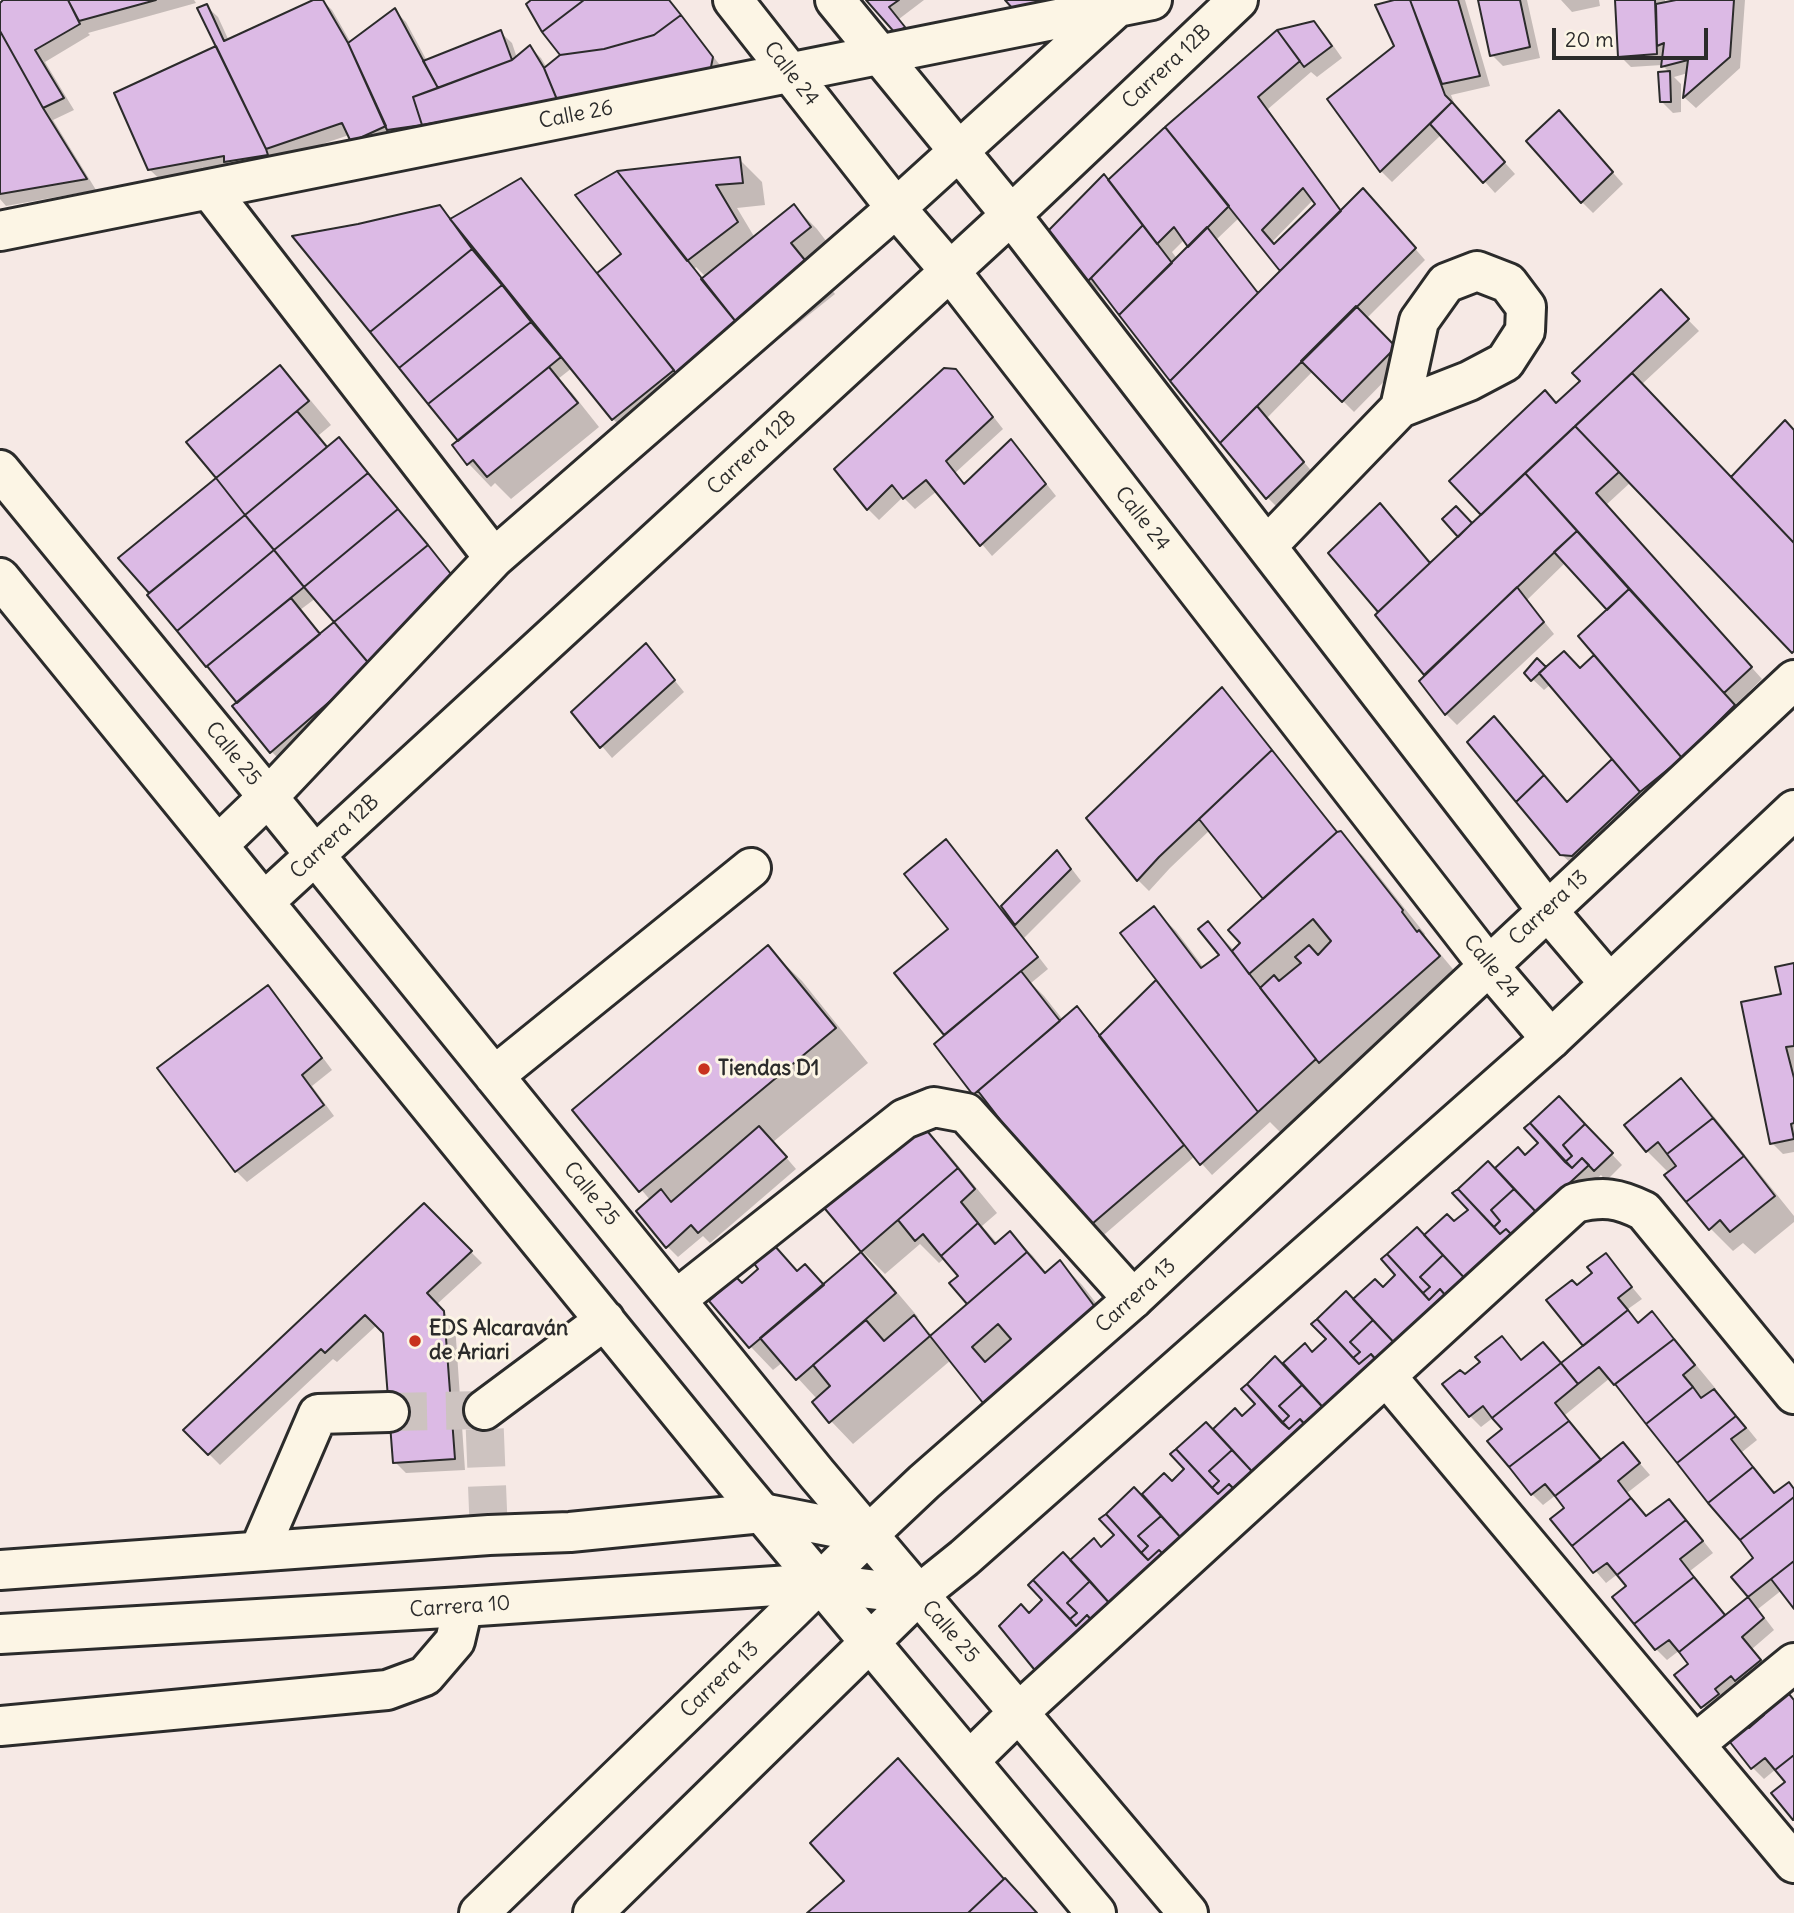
<!DOCTYPE html>
<meta charset="utf-8">
<style>
body{margin:0}
#map{position:relative;width:1794px;height:1913px;overflow:hidden;background:#f6e9e5;font-family:Delius,sans-serif}
canvas{display:block}
.scale{position:absolute;left:1552px;top:28px;width:156px;height:32px;box-sizing:border-box;border:4px solid #2b2b2b;border-top:0;padding-left:9px;font-size:21px;line-height:24px;white-space:nowrap;color:#2b2b2b;-webkit-text-stroke:5px #fcf5e5;paint-order:stroke}
</style>
<div id="map">
<canvas width="1794" height="1913"></canvas>
<div class="scale">20 m</div>
</div>
<script>
const ctx = document.querySelector('canvas').getContext('2d');
ctx.lineJoin = 'round';
function fillPath(path, color) { ctx.fillStyle = color; ctx.fill(path, 'evenodd'); }
function trace(path, color, width, dash) { ctx.strokeStyle = color; ctx.lineWidth = width; ctx.lineCap = dash ? 'butt' : 'round'; ctx.setLineDash(dash || []); ctx.stroke(path); }
function drawText(font, color, halo, rows, align = 'center') {
  ctx.font = font + ' Delius,sans-serif'; ctx.lineWidth = 6; ctx.setLineDash([]); ctx.textBaseline = 'middle'; ctx.strokeStyle = halo; ctx.fillStyle = color; for (const [text, x, y, turn = 0] of rows) {
    ctx.save(); ctx.translate(x, y); ctx.rotate((+turn || 0) * Math.PI / 180); ctx.textAlign = isNaN(turn) ? turn : align; if (halo) ctx.strokeText(text, 0, 0); ctx.fillText(text, 0, 0); ctx.restore();
  }
}
const shadow = new Path2D(`
 M5 0H194L196 3 88 33 90 35 45 62 74 110 53 120 96 190 6 206 0 199V5Z
 M317 0H322L332 10 351 43 395 11 406 22 427 61 500 32 512 43 517 58 530 47 541 58 547 68 562 55 534 0H669L723 69 364 152 349 135 281 158 173 192 149 169 218 47 206 6 218 17 229 41Z
 M869 0H924L899 19 915 39 908 44Z
 M1405 0H1465L1490 86 1451 95 1456 108 1515 174 1495 193 1442 134 1392 182 1381 171 1329 99 1396 46Z
 M1480 0H1527L1540 58 1503 66 1492 55Z
 M1561 0H1599L1600 6 1572 12Z
 M1617 0H1665V4L1684 0H1745L1740 68 1696 108 1685 98 1688 73 1674 77 1681 84V112L1673 113 1661 101 1660 73H1670L1662 65 1631 67 1620 56Z
 M1314 23 1325 34 1342 58 1317 77 1311 72 1268 109 1343 212 1374 202 1425 260 1366 319 1406 359 1354 412 1313 371 1267 418 1314 474 1279 509 1268 498 1171 380 1121 313 1088 281 1050 231 1109 181ZM1314 199 1317 204 1275 245 1272 242ZM1240 217 1282 271 1259 294 1217 239ZM1185 239 1191 247 1178 260 1172 252Z
 M1570 124 1623 184 1593 213 1582 202Z
 M739 159 762 182 765 205 737 208 755 238 794 206 817 229 833 250 813 267 835 294 765 350 746 330 624 430 613 419 572 368 558 379 572 393 599 427 511 499 495 483 491 487 469 464 454 446 460 441 359 226 440 207 452 219 521 180 532 191 598 274ZM696 267 706 277 703 280 694 269Z
 M1661 292 1699 331 1641 385 1731 478 1794 432V652L1631 482 1606 505 1762 679 1734 706 1745 718 1573 865 1561 854 1568 804 1615 759 1551 684 1544 690 1526 673 1546 670H1580L1596 655 1609 610 1566 562 1527 600 1554 634 1457 725 1446 714 1421 681 1426 675 1377 615 1380 612 1330 553 1431 565 1460 537 1456 509 1472 525 1483 516 1557 405 1582 381Z
 M280 368 302 390 331 425 319 435 329 448 339 440 350 451 472 600 282 762 271 751 239 703 121 558 218 479 188 443ZM316 598 336 622 321 635 300 610Z
 M955 371 967 383 1003 429 955 473 965 485 1011 442 1022 453 1056 496 992 556 937 491 915 509 903 497 879 520 868 509Z
 M656 657 684 692 612 758 574 713Z
 M1232 701 1339 833 1363 856 1425 934 1424 936 1428 941 1442 956 1462 980 1282 1134 1270 1122 1212 1175 1195 1156 1098 1240 999 1116 997 1117 975 1094 936 1044 947 1035 897 974 950 929 956 853 1001 908 1057 853 1068 864 1081 881 1024 938 1048 969 1031 983 1044 996 1063 1020 1077 1008 1101 1037 1165 988 1154 909 1176 931 1204 968 1221 956 1208 924 1235 951 1242 943 1265 899 1210 830 1170 868 1149 891 1138 880 1088 818Z
 M768 948 802 981 868 1063 773 1142 796 1169 710 1243 703 1236 678 1257 667 1246 651 1201 574 1110Z
 M1794 964V1152L1783 1154 1772 1143 1783 995Z
 M268 988 279 999 332 1070 312 1086 334 1116 247 1182 236 1171Z
 M1681 1081 1704 1104 1794 1216V1222L1755 1254 1743 1243 1733 1251 1710 1228 1669 1173 1647 1151Z
 M1570 1110 1622 1165 1606 1181 1601 1175 1069 1664 1029 1615 1044 1601 1031 1586 1063 1555 1070 1562 1102 1549 1116 1535 1142 1496 1164 1475 1172 1483 1187 1469 1213 1431 1235 1411 1243 1418 1257 1404 1283 1366 1305 1346 1313 1353 1328 1339 1353 1301 1383 1289 1398 1275 1383 1259 1417 1229 1424 1237 1454 1223 1470 1210 1455 1193 1488 1163 1495 1170 1518 1150 1525 1157Z
 M923 1129 946 1151 997 1213 982 1226 998 1244 1010 1233 1033 1256 1047 1274 1060 1262 1082 1285 1117 1330 1007 1425 985 1402 951 1360 853 1444 831 1421 818 1400 783 1362 773 1370 751 1347 712 1301 742 1285 761 1269 774 1247 798 1272 805 1266 825 1286 861 1254 884 1277 918 1317 916 1319 933 1336 969 1305 960 1276 945 1258 939 1263 920 1244 885 1274 862 1251 892 1156Z
 M424 1205 482 1263 436 1305 455 1324 465 1470 406 1473 395 1462 384 1332 377 1325 337 1362 333 1359 220 1465 185 1430Z
 M1606 1256 1642 1299 1628 1309 1640 1324 1652 1313 1663 1325 1716 1389 1713 1391 1736 1414 1757 1440 1742 1452 1775 1495 1794 1490V1606L1782 1590 1758 1609 1774 1630 1752 1649 1771 1672 1714 1718 1677 1675 1691 1664 1680 1650 1667 1660 1656 1649 1628 1586 1619 1573 1606 1583 1552 1520 1567 1508 1556 1495 1543 1505 1532 1494 1504 1430 1494 1417 1481 1427 1470 1416 1464 1376 1482 1362 1502 1338 1523 1362 1562 1365 1585 1346 1577 1287 1594 1273ZM1610 1378 1756 1558 1733 1577 1750 1597 1726 1617 1690 1571 1713 1553 1680 1512 1669 1501 1648 1518 1627 1493 1650 1475 1623 1444 1602 1461 1565 1415Z
 M1794 1701V1819L1787 1782 1776 1769 1764 1779 1753 1768 1749 1730Z
 M898 1760 921 1783 1015 1891 1037 1913H810L847 1881Z`);
const building = new Path2D(`
 M3 0H68L80 24 35 50 64 98 43 108 0 31V3Z
 M68 0H156L79 21Z
 M313 0H323L348 43 386 126 351 142 342 123 266 149 197 8 207 4 224 41Z
 M531 0H584L542 32 526 4Z
 M584 0H669L681 15 654 35 604 49 560 55 542 32Z
 M866 0H899L889 7 905 27 896 34Z
 M1005 0H1055L1013 9Z
 M1394 0H1410L1445 95 1452 102 1380 172 1327 99 1394 46 1375 5Z
 M1410 0H1458L1480 76 1442 84Z
 M1478 0H1520L1530 47 1490 56Z
 M1615 0H1655L1657 54 1618 57Z
 M1676 0H1734L1730 57 1683 98 1688 60 1661 67 1664 43 1657 46 1656 4Z
 M395 8 438 88 413 97 422 125 387 130 348 43Z
 M681 15 713 57 710 72 558 102 544 68 560 55 604 49 654 35Z
 M1314 21 1332 46 1304 67 1277 30Z
 M501 30 512 60 438 88 423 61Z
 M1277 30 1300 61 1258 97 1341 211 1280 271 1165 127ZM1303 188 1315 204 1274 244 1262 230Z
 M0 31 43 108 87 179 0 194Z
 M530 45 544 68 558 102 422 125 413 97 512 60Z
 M216 46 266 149 268 155 224 162V156L148 170 114 93Z
 M1670 71 1671 102H1660L1658 72Z
 M1452 102 1505 162 1483 183 1430 124Z
 M1559 110 1613 172 1581 203 1526 141Z
 M1165 127 1229 206 1188 247 1174 227 1157 244 1108 180Z
 M740 157 743 183 716 185 738 222 687 261 617 171Z
 M617 171 741 328 683 382 597 273 621 254 575 195Z
 M1104 174 1143 225 1087 282 1048 231Z
 M521 178 674 370 612 420 450 219Z
 M1363 188 1416 248 1220 443 1170 381Z
 M794 204 811 227 791 243 813 270 741 328 701 279Z
 M440 205 472 249 370 332 292 236 358 224Z
 M1143 225 1172 263 1119 315 1091 278Z
 M1207 227 1258 293 1170 381 1119 315Z
 M472 249 502 285 399 368 370 332Z
 M502 285 531 322 428 404 399 368Z
 M1661 289 1689 319 1481 515 1449 481 1545 390 1556 403 1580 381 1572 373Z
 M1356 306 1396 347 1342 402 1301 361Z
 M531 322 561 357 458 441 428 404Z
 M280 365 309 401 216 478 186 442Z
 M549 367 578 403 487 477 473 460 467 465 452 445Z
 M944 368 956 369 993 417 946 461 964 484 1011 439 1046 484 980 546 926 480 903 499 892 485 867 510 834 469Z
 M1632 373 1794 543V651L1792 653 1575 426Z
 M1257 406 1304 462 1266 499 1220 443Z
 M297 411 327 447 245 515 216 478Z
 M1785 420 1794 430V543L1731 477Z
 M1575 426 1619 472 1596 493 1752 667 1724 693 1525 473Z
 M339 437 368 473 274 550 245 515Z
 M368 473 398 509 304 587 274 550Z
 M1525 473 1577 531 1424 675 1375 615Z
 M216 478 245 515 149 593 118 558Z
 M1380 503 1430 563 1378 612 1328 553Z
 M1456 506 1472 523 1458 537 1442 519Z
 M398 509 428 545 334 622 304 587Z
 M245 515 274 550 177 631 147 595Z
 M1577 531 1629 589 1607 610 1554 552Z
 M428 545 462 588 371 666 334 622Z
 M274 550 304 587 206 667 177 631Z
 M1517 587 1544 622 1445 715 1419 681Z
 M1629 589 1735 705 1682 758 1578 636Z
 M291 598 320 634 237 703 207 666Z
 M334 622 371 666 270 753 232 706Z
 M646 643 675 680 600 748 571 712Z
 M1564 651 1580 668 1594 655 1682 758 1640 792 1539 673Z
 M1537 658 1546 667 1531 681 1524 673Z
 M1222 687 1272 750 1159 857 1137 881 1086 818Z
 M1494 716 1544 775 1516 802 1467 742Z
 M1272 750 1337 832 1263 899 1199 819Z
 M1612 759 1640 792 1572 856 1560 855 1516 802 1544 775 1567 802Z
 M1341 831 1403 910 1402 912 1417 932 1419 930 1440 956 1319 1063 1260 988 1274 975 1279 981 1301 963 1295 957 1309 945 1318 955 1331 941 1313 919 1249 974 1232 951 1240 943 1228 930 1337 832Z
 M946 839 1038 957 944 1035 894 973 948 929 904 874Z
 M1057 850 1071 869 1015 925 1001 906Z
 M1154 906 1201 968 1219 955 1198 929 1208 921 1316 1059 1258 1112 1120 933Z
 M768 945 836 1028 639 1192 572 1110Z
 M1794 963V1046L1786 1047 1794 1078V1123L1791 1124 1794 1139 1770 1144 1741 1002 1781 994 1775 967Z
 M1021 971 1060 1021 973 1095 934 1044Z
 M1156 980 1258 1112 1200 1165 1099 1036Z
 M268 985 322 1058 302 1075 324 1105 235 1172 157 1068Z
 M1077 1006 1184 1145 1085 1230 978 1091Z
 M1681 1078 1713 1118 1667 1154 1658 1142 1646 1152 1624 1125Z
 M1559 1096 1585 1124 1563 1145 1572 1156 1565 1162 1530 1123Z
 M1713 1118 1744 1156 1686 1202 1664 1175 1676 1166 1667 1154Z
 M1530 1123 1572 1168 1582 1158 1589 1165 1537 1213 1495 1168 1518 1147 1525 1155 1538 1143 1524 1128Z
 M1585 1124 1613 1153 1594 1171 1582 1158 1572 1168 1565 1162 1572 1156 1563 1145Z
 M759 1126 787 1157 698 1233 691 1225 666 1248 636 1211 661 1189 671 1202Z
 M923 1126 958 1168 861 1252 821 1204 886 1148 892 1154Z
 M1744 1156 1775 1196 1730 1232 1720 1220 1709 1230 1686 1202Z
 M1488 1161 1514 1189 1491 1210 1500 1221 1494 1227 1458 1189Z
 M958 1168 975 1189 961 1202 978 1223 941 1256 923 1234 915 1241 898 1220Z
 M1458 1189 1500 1234 1506 1229 1512 1235 1471 1285 1424 1235 1447 1214 1454 1221 1468 1210 1452 1193Z
 M1514 1189 1537 1213 1518 1241 1506 1229 1500 1234 1494 1227 1500 1221 1491 1210Z
 M424 1203 472 1251 427 1293 444 1311 455 1459 393 1463 383 1333 365 1315 325 1353 321 1349 208 1455 183 1430Z
 M978 1223 995 1244 1010 1231 1027 1252 967 1304 949 1283 958 1276 941 1256Z
 M1417 1227 1443 1255 1420 1277 1430 1287 1423 1293 1387 1254Z
 M774 1245 797 1271 805 1264 824 1285 749 1348 709 1301 736 1277 742 1283 758 1269 753 1262Z
 M861 1252 896 1293 796 1380 760 1338Z
 M1027 1252 1045 1273 1060 1260 1095 1307 983 1403 930 1336ZM998 1324 1011 1339 985 1362 972 1347Z
 M1606 1253 1632 1287 1618 1298 1628 1310 1583 1346 1546 1300 1572 1280 1577 1285 1592 1273 1587 1267Z
 M1387 1254 1429 1300 1440 1289 1446 1296 1400 1349 1353 1299 1375 1279 1383 1287 1395 1275 1381 1259Z
 M1443 1255 1471 1285 1451 1302 1440 1289 1429 1300 1423 1293 1430 1287 1420 1277Z
 M1346 1291 1373 1320 1350 1342 1360 1352 1353 1358 1317 1319Z
 M1628 1310 1638 1323 1652 1311 1674 1339 1614 1385 1599 1367 1578 1384 1561 1363Z
 M914 1315 930 1336 829 1423 812 1402 830 1386 813 1365 866 1320 884 1341Z
 M1317 1319 1359 1364 1371 1354 1376 1360 1329 1414 1283 1363 1305 1343 1312 1352 1326 1339 1311 1324Z
 M1373 1320 1400 1349 1382 1366 1371 1354 1359 1364 1353 1358 1360 1352 1350 1342Z
 M1502 1336 1521 1360 1543 1342 1561 1363 1492 1418 1483 1406 1469 1417 1442 1384 1460 1370 1465 1374 1480 1362 1475 1357Z
 M1674 1339 1695 1365 1683 1375 1693 1387 1646 1424 1615 1384Z
 M1275 1356 1302 1385 1279 1406 1289 1416 1282 1423 1247 1384Z
 M1561 1363 1578 1384 1555 1403 1569 1421 1509 1467 1487 1441 1502 1429 1492 1418Z
 M1247 1384 1289 1429 1300 1419 1305 1425 1259 1479 1213 1429 1235 1408 1242 1416 1255 1404 1241 1389Z
 M1302 1385 1329 1414 1311 1431 1300 1419 1289 1429 1282 1423 1289 1416 1279 1406Z
 M1693 1387 1701 1398 1714 1389 1736 1416 1677 1463 1646 1424Z
 M1736 1416 1746 1428 1731 1439 1753 1467 1708 1503 1677 1463Z
 M1569 1421 1601 1460 1555 1496 1545 1484 1531 1495 1509 1467Z
 M1206 1422 1232 1450 1209 1471 1219 1481 1212 1488 1176 1449Z
 M1623 1442 1640 1463 1618 1481 1631 1498 1572 1546 1550 1519 1564 1508 1555 1496Z
 M1176 1449 1218 1494 1229 1484 1235 1490 1182 1539 1142 1494 1164 1473 1172 1481 1184 1469 1170 1454Z
 M1232 1450 1259 1479 1240 1496 1229 1484 1218 1494 1212 1488 1219 1481 1209 1471Z
 M1753 1467 1774 1493 1789 1482 1794 1489V1497L1740 1540 1708 1503Z
 M1134 1487 1161 1516 1138 1536 1148 1546 1141 1553 1106 1514Z
 M1794 1497V1561L1748 1597 1731 1577 1753 1558 1740 1540Z
 M1631 1498 1646 1516 1669 1499 1686 1520 1617 1575 1607 1563 1593 1573 1572 1546Z
 M1106 1514 1148 1560 1159 1550 1164 1555 1111 1605 1070 1560 1094 1538 1101 1547 1114 1535 1099 1519Z
 M1161 1516 1182 1539 1170 1561 1159 1550 1148 1560 1141 1553 1148 1546 1138 1536Z
 M1686 1520 1703 1541 1680 1559 1694 1577 1634 1624 1612 1597 1626 1586 1617 1575Z
 M1063 1552 1090 1581 1067 1603 1077 1613 1070 1619 1033 1580Z
 M1794 1561V1609L1771 1579Z
 M1694 1577 1725 1615 1679 1652 1669 1640 1655 1650 1634 1624Z
 M1033 1580 1076 1626 1087 1615 1092 1621 1042 1679 999 1626 1021 1604 1029 1613 1042 1600 1028 1585Z
 M1090 1581 1111 1605 1098 1627 1087 1615 1076 1626 1070 1619 1077 1613 1067 1603Z
 M1748 1597 1764 1618 1742 1637 1761 1660 1735 1681 1731 1676 1715 1689 1719 1694 1701 1708 1674 1675 1688 1664 1679 1652Z
 M1785 1689 1794 1700V1755L1775 1770 1765 1758 1751 1769 1726 1737 1744 1723 1749 1728 1764 1715 1759 1710Z
 M1794 1755V1820H1793L1771 1793 1785 1782 1775 1770Z
 M898 1758 1004 1879 968 1913H807L844 1881 810 1843Z
 M1005 1878 1037 1913H968L1004 1879Z`);
const minorTunnel = new Path2D(`
 M389 1412 484 1410 489 1535`);
const minor = new Path2D(`
 M733 0 896 208 950 271 1488 965 1551 1039
 M835 0 1011 215 1547 910 1609 983
 M209 189 494 558
 M0 231 1152 0
 M0 470 268 797 817 1474 1188 1913
 M1267 546 1400 408 1469 381 1505 362 1525 331 1526 307 1508 283 1477 271 1446 283 1419 321 1400 408
 M0 578 736 1482 1096 1913
 M218 845 268 797 494 558 896 208 1125 0
 M264 902 1011 215 1238 0
 M494 1076 751 868
 M677 1299 904 1119 934 1107 966 1113 1133 1299
 M1387 1377 1794 1863
 M484 1410 605 1320
 M259 1551 318 1414 389 1412
 M0 1726 387 1690 425 1676 455 1641 463 1607
 M1695 1744 1794 1663
 M969 1761 1019 1712 1575 1203C1603 1196 1618 1198 1644 1211L1794 1394
 M479 1913 792 1610 869 1534
 M593 1913 918 1595`);
const major = new Path2D(`
 M0 1570 489 1535 570 1532 762 1513 869 1534 924 1482 1133 1299 1794 680
 M0 1634 463 1607 820 1583 918 1595 964 1558 1551 1039 1794 810`);
const markers = [
 [704,1069,7,"#c8321e"],
 [415,1341,7,"#c8321e"]
];
const streetNames = [
 ["Carrera 12B",1167,67,-43],
 ["Calle 24",791,74,52],
 ["Calle 26",576,115,-11],
 ["Carrera 12B",752,453,-43],
 ["Calle 24",1142,519,52],
 ["Calle 25",233,754,51],
 ["Carrera 12B",335,837,-43],
 ["Carrera 13",1549,908,-43],
 ["Calle 24",1491,967,51],
 ["Calle 25",591,1194,51],
 ["Carrera 13",1136,1296,-42],
 ["Carrera 10",460,1607,-4],
 ["Calle 25",950,1632,49],
 ["Carrera 13",720,1680,-44]
];
const poiNames = [
 ["Tiendas D1",718,1069],
 ["EDS Alcaraván",429,1329],
 ["de Ariari",429,1353]
];
fillPath(shadow, '#0003');
fillPath(building, '#dcbae5');
trace(building, '#2b2b2b', 2);
trace(minorTunnel, '#cdc3c0', 38, [38, 19]);
trace(minor, '#2b2b2b', 44);
trace(major, '#2b2b2b', 44);
trace(minor, '#fcf5e5', 38);
trace(major, '#fcf5e5', 38);
for (const [x, y, r, color] of markers) { const dot = new Path2D(); dot.arc(x, y, r, 0, 2 * Math.PI); ctx.fillStyle = color; ctx.fill(dot); trace(dot, '#fcf5e5', 2.5); }
drawText('21px', '#2b2b2b', '#fcf5e5', streetNames);
drawText('bold 21px', '#2b2b2b', '#fcf5e5', poiNames, 'left');
</script>
